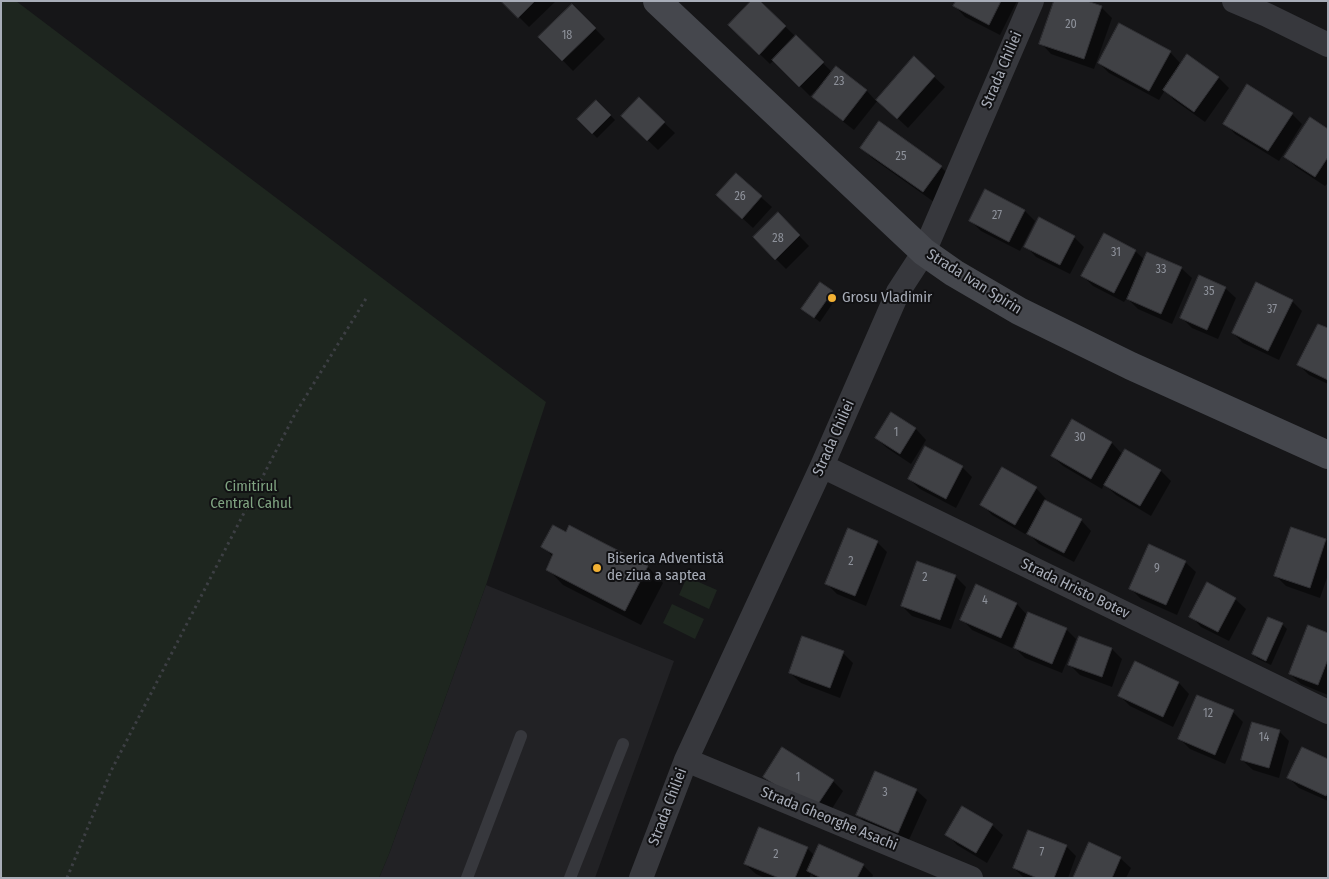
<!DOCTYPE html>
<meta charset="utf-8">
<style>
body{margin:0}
#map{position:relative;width:1329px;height:879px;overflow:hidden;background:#161618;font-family:"Fira Sans Condensed",sans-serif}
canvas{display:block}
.frame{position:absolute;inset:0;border:2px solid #a8adb8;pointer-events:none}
</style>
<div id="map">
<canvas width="1329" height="879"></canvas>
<div class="frame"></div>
</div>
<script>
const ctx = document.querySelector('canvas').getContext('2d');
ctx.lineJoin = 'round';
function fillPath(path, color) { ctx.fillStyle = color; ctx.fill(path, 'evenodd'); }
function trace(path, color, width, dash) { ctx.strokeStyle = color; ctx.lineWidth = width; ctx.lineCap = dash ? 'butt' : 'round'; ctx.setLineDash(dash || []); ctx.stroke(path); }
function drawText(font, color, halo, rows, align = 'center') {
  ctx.font = font + ' "Fira Sans Condensed",sans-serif'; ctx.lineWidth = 4; ctx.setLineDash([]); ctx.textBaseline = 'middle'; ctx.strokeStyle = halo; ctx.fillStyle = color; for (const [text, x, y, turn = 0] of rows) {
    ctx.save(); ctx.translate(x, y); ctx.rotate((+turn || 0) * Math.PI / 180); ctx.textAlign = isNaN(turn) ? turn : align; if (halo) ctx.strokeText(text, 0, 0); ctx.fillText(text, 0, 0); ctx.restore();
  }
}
const built = new Path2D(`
 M486 585 674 661 595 878H379L389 854Z`);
const green = new Path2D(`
 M1 1H16L546 402 486 585 389 854 379 878H1Z
 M687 577 717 590 709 609 679 595Z
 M672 604 704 619 695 639 663 623Z`);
const shadow = new Path2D(`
 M503 1H556L529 27Z
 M759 1 832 72 836 67 867 91 876 101 914 58 945 87 908 128 878 100 854 130 824 107 814 96 819 90 818 88 810 96 774 60 770 64 730 25Z
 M957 1H1017L1000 35 965 17 955 6Z
 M1083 1 1102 8 1112 18 1094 69 1051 54 1041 43Z
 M572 5 605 39 573 71 540 37Z
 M1170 52 1180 63 1177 68 1179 69 1188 56 1219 78 1229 88 1205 122 1174 100 1165 90 1159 100 1109 73 1099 63Z
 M639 99 675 133 658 150 633 126Z
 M596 101 615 120 597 138 579 119Z
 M1292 114 1302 124 1279 161 1235 134 1225 123Z
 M1328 130V183L1325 186 1296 167 1286 157Z
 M862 148 941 167 951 177 934 202 872 158Z
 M736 175 772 207 753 228 728 205Z
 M986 191 1025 211 1035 221 1020 251 981 231 971 221Z
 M778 214 809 246 786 269 754 237Z
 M1074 237 1084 247 1070 274 1036 257 1026 246Z
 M1135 251 1145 260 1181 268 1192 278 1172 324 1138 309 1127 298 1124 302 1093 286 1083 276Z
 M821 283 837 297 820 322 808 313Z
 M1225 288 1236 298 1218 339 1192 328 1182 318Z
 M1292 301 1302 311 1279 360 1243 343 1233 333Z
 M1328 330V384L1309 375 1299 365Z
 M891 414 916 429 926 440 911 464 887 448 876 438Z
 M1072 421 1112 443 1123 455 1126 450 1161 471 1171 481 1151 516 1116 495 1104 484 1102 489 1063 466 1052 456Z
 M962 467 972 477 956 508 920 489 909 479Z
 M1036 488 1046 499 1045 501 1081 520 1091 531 1074 562 1039 544 1027 532 1025 534 992 515 982 504Z
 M570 527 648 567 663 583 641 625 563 585 548 569 553 557 543 546 566 534Z
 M1326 540 1328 542V575L1320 598 1286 586 1276 576Z
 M877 542 887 552 866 606 837 594 826 583Z
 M1185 562 1196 572 1177 615 1141 599 1130 588Z
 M955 576 966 587 951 629 912 616 902 606Z
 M977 586 1017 604 1028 616 1066 629 1076 639 1062 673 1025 658 1015 648 1023 627H1021L1012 648 972 630 962 619Z
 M1235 599 1246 609 1229 641 1201 627 1191 616Z
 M1282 624 1287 629 1271 665 1258 659 1253 654Z
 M1328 634V695L1301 684 1290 674Z
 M1112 649 1122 659 1112 687 1080 675 1070 665Z
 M843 653 853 663 840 698 801 683 790 673Z
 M1136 663 1179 683 1189 694 1173 727 1130 706 1120 696Z
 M1233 712 1243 722 1225 764 1190 749 1180 739Z
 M1279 731 1289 741 1279 778 1253 770 1242 760Z
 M1328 761V801L1299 788 1288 777Z
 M764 777 833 781 843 791 825 820 775 787Z
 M916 790 927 800 908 842 868 825 858 815Z
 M963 808 992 825 1003 835 987 863 957 845 947 834Z
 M1066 846 1076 856 1068 878H1024L1014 868Z
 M807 848 815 856 863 865 873 875 872 878H815L811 874 809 878H765L756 874 745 864Z
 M1120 858 1131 868 1126 878H1075Z`);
const building = new Path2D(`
 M501 1H535L518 18Z
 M751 1H760L786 26 759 55 728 25Z
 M956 1H1001L989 25 953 6Z
 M1054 1H1087L1102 6 1084 59 1039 44Z
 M572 4 596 28 562 61 538 37Z
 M1119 23 1171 51 1149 91 1098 63Z
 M796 35 824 62 799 87 772 60Z
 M1187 54 1219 77 1194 112 1163 90Z
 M914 56 935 76 897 119 876 100Z
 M836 66 867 90 843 121 812 97Z
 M1247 84 1293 113 1268 151 1223 124Z
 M639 97 665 122 647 141 621 116Z
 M596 100 611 115 592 134 577 119Z
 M1310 117 1328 129V157L1315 177 1284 157Z
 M879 121 942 166 923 192 860 148Z
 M736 173 762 196 742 219 716 195Z
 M985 189 1025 210 1009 242 969 221Z
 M778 212 800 235 775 260 753 237Z
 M1039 217 1075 236 1060 265 1024 247Z
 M1104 233 1136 250 1114 293 1081 276Z
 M1147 252 1182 267 1161 314 1127 299Z
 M1199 275 1226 287 1207 330 1180 318Z
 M820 282 833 291 814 318 801 309Z
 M1256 282 1293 300 1268 351 1232 333Z
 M1318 324 1328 328V380L1297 365Z
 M891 412 916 428 900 454 875 438Z
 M1072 419 1112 442 1091 479 1051 456Z
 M925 446 963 466 946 499 908 479Z
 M1125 449 1161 470 1140 506 1104 485Z
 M1002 467 1037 487 1015 525 980 505Z
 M1045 500 1082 519 1064 553 1027 534Z
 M553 525 566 532 569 525 648 566 625 611 546 570 553 554 541 547Z
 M1291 527 1326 539 1310 588 1274 576Z
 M848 528 878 541 855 596 825 584Z
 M1149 544 1186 561 1166 605 1129 589Z
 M917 561 956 575 940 620 901 606Z
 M1207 582 1236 598 1218 632 1189 617Z
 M976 584 1017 603 1001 638 960 620Z
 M1028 612 1067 628 1052 664 1014 648Z
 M1268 617 1283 623 1266 661 1252 654Z
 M1308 625 1328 633V659L1318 685 1289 674Z
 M802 636 844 651 830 688 789 673Z
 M1079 636 1112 648 1102 677 1068 665Z
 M1135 661 1179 682 1163 717 1118 696Z
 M1197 695 1234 710 1215 755 1178 739Z
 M1252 722 1280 730 1269 768 1241 760Z
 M782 747 834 780 814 810 763 777Z
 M1302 747 1328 759V793L1326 796 1287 778Z
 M875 771 917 789 898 833 856 815Z
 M962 806 993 824 976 853 945 835Z
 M759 827 808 847 795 878H779L744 864Z
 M1028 830 1067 845 1054 878H1037L1013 868Z
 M1089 842 1121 857 1112 878H1073Z
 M819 844 864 864 857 878H821L807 871Z`);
const path = new Path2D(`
 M67 878 111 771 295 414 367 297`);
const lane = new Path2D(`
 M467 878 521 736
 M570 878 623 744`);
const street = new Path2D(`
 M1234 1 1267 15 1328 45
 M822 466 1328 712
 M686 760 971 878
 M641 878 686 760 822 466 898 292 924 252 1032 1`);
const secondary = new Path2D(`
 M657 1 924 252 954 273 1019 311 1131 366 1328 455`);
const markers = [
 [832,298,5,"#f2b134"],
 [597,568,5,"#f2b134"]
];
const numberNames = [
 ["20",1071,25],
 ["18",567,36],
 ["23",839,82],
 ["25",901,157],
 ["26",740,197],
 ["27",997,216],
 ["28",778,239],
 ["31",1116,253],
 ["33",1161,270],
 ["35",1209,292],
 ["37",1272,310],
 ["1",896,433],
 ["30",1080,438],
 ["2",851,562],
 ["9",1157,569],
 ["2",925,578],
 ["4",985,601],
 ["12",1208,714],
 ["14",1264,738],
 ["1",798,778],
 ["3",885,793],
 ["7",1042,853],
 ["2",776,855]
];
const streetNames = [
 ["Strada Chiliei",1002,70,-67],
 ["Strada Ivan Spirin",974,282,32],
 ["Strada Chiliei",834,438,-66],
 ["Strada Hristo Botev",1075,589,26],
 ["Strada Chiliei",668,807,-69],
 ["Strada Gheorghe Asachi",829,819,22]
];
const poiNames = [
 ["Grosu Vladimir",842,298],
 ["Biserica Adventistă",607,559],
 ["de ziua a saptea",607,576]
];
const parkNames = [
 ["Cimitirul",251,487],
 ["Central Cahul",251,504]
];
fillPath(built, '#222225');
fillPath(green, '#1e261f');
fillPath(shadow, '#0007');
fillPath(building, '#404145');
trace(building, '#303034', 1);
trace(path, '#3d3f44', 3, [2.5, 4]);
trace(lane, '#37383d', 12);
trace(street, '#37383d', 24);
trace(secondary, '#45474d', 28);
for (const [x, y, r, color] of markers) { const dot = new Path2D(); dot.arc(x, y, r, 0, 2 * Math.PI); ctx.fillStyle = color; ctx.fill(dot); trace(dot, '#111113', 2); }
drawText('12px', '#8e929b', null, numberNames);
drawText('15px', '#a8adb8', '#111113', streetNames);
drawText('15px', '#a8adb8', '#111113', poiNames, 'left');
drawText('15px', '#7fa381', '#111113', parkNames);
</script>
